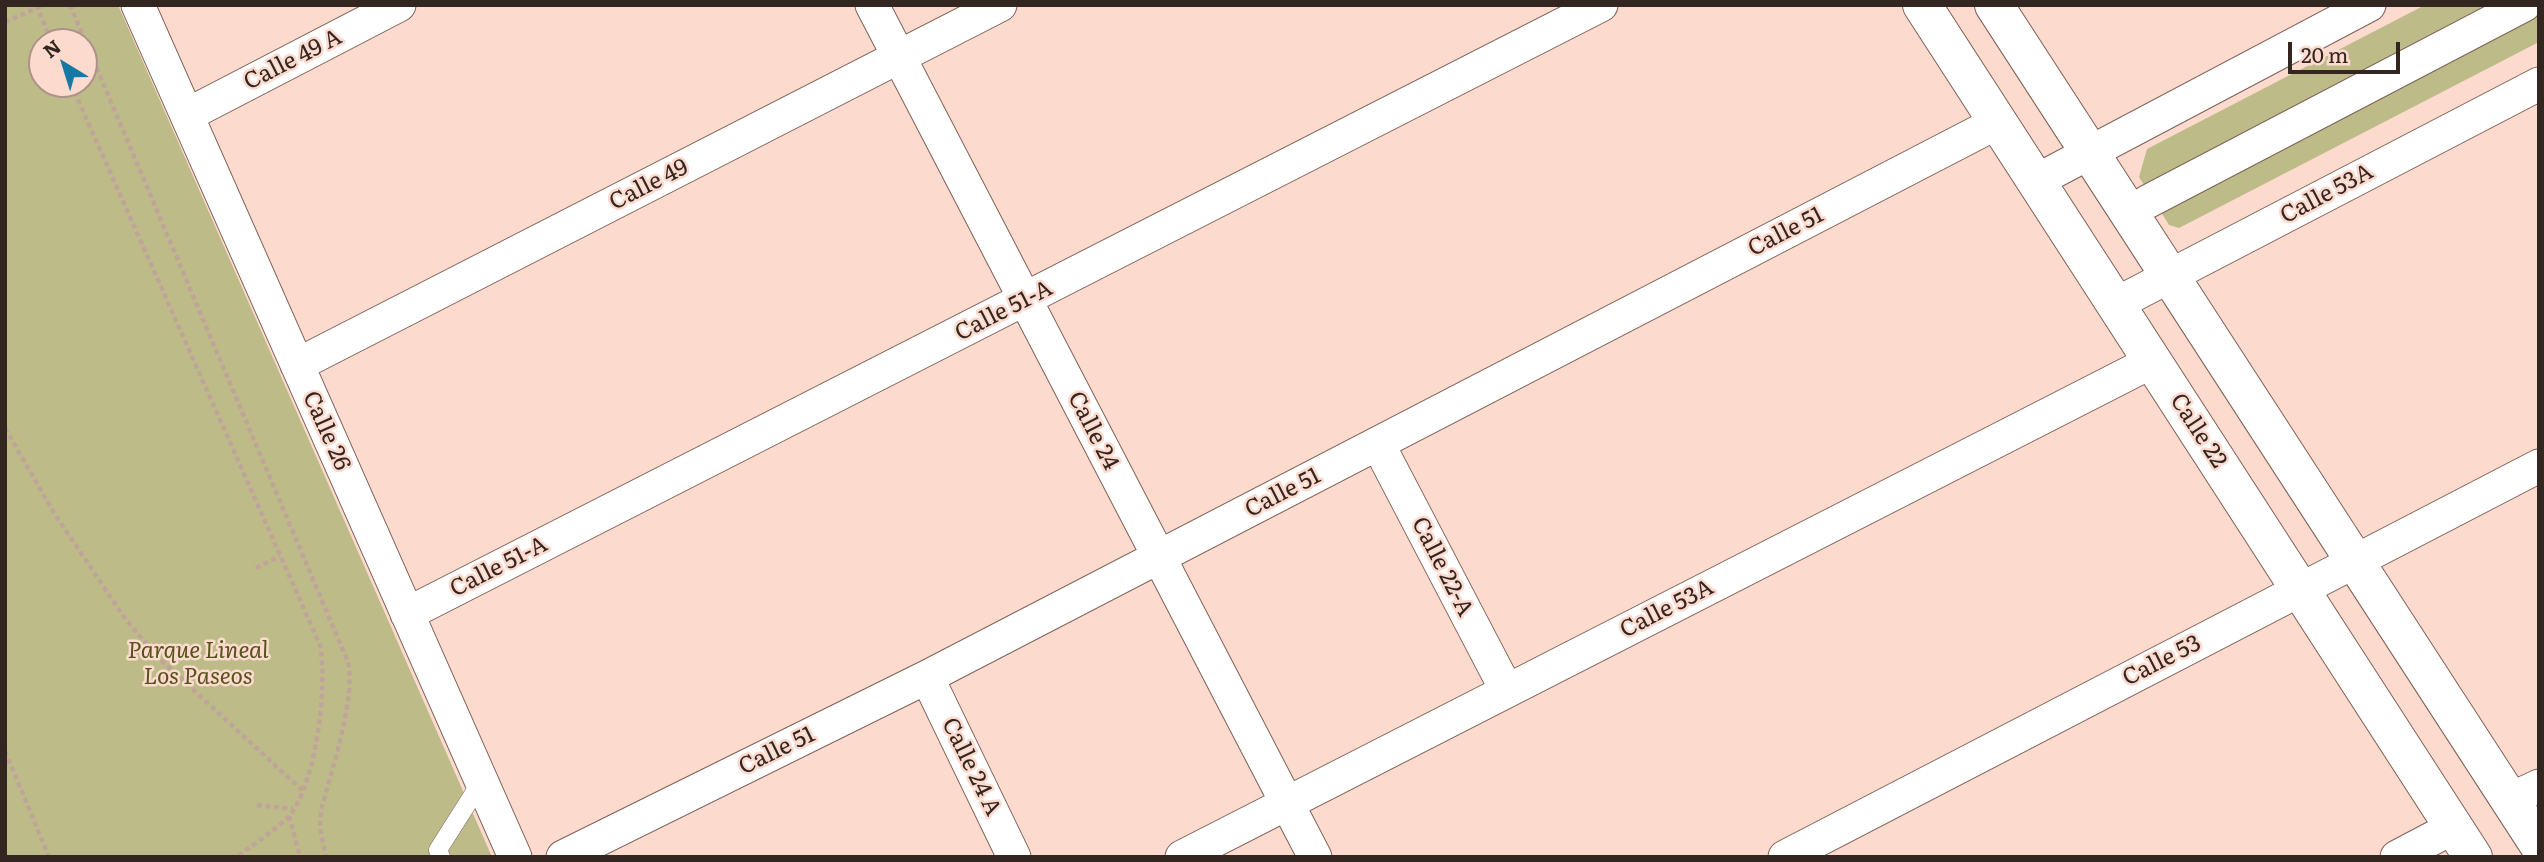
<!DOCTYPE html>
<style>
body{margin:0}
#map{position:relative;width:2544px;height:862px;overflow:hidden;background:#fddace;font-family:Literata,serif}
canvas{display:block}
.frame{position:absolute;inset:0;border:7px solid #332621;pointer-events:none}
.north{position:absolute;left:28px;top:28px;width:70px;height:70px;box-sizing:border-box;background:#fddace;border:2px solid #ac9289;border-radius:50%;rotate:322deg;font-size:19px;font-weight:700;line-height:28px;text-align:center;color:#332621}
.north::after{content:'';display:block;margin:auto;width:24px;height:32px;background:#1679a5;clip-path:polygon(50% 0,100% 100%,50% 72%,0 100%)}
.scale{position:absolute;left:2288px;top:42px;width:112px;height:32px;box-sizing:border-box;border:4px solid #332621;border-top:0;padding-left:9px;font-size:21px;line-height:24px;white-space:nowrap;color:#332621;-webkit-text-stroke:5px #fddace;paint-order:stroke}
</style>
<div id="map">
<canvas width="2544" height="862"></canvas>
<div class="frame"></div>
<div class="north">N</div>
<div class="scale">20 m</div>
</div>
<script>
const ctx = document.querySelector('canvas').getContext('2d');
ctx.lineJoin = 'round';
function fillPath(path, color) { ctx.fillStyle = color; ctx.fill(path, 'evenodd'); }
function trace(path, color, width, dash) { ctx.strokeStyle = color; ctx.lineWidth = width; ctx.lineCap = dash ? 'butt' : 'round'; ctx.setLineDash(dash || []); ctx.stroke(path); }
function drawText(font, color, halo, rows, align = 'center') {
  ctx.font = font + ' Literata,serif'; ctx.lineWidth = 5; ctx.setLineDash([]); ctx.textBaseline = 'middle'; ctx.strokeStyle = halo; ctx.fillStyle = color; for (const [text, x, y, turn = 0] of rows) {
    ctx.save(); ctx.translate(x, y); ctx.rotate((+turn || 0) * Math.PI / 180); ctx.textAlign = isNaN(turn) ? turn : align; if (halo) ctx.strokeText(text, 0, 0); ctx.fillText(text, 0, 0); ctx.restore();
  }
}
const green = new Path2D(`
 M5 5H118L492 857H5ZM42 42H84V84H42Z
 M2425 5H2539V42L2179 228 2169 225 2139 177 2147 149Z`);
const path = new Path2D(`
 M36 5 52 42
 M70 5 348 662C356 700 331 771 321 811L320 828 326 857
 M5 22 44 5
 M71 84 320 645C328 685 316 787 288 817 273 832 253 845 236 857
 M5 428 54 513 126 620 161 660 303 791
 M256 568 280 556
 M5 751 49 857
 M257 805 293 809
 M289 816 300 857`);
const lane = new Path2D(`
 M441 857 438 850 481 782`);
const street = new Path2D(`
 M138 5 515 857
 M872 5 1315 857
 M187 115 399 5
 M2036 181 2369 5
 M2147 202 2524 5
 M2116 304 2539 84
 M297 365 1000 5
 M1378 444 1507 691
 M407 614 1601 5
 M927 677 1014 857
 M2509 800 2539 786
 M563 857 927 677 1998 122
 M1182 857 2153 361
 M1785 857 2539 466
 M2397 857 2454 827`);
const secondary = new Path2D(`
 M1922 5 2473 857
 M1994 5 2539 845`);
const streetNames = [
 ["Calle 49 A",293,60,-27],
 ["Calle 49",649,185,-27],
 ["Calle 53A",2327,194,-28],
 ["Calle 51",1786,232,-27],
 ["Calle 51-A",1004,311,-27],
 ["Calle 26",326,431,66],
 ["Calle 24",1093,431,63],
 ["Calle 22",2198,431,57],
 ["Calle 51",1283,493,-27],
 ["Calle 51-A",499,567,-27],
 ["Calle 22-A",1442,567,63],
 ["Calle 53A",1667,609,-27],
 ["Calle 53",2162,661,-27],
 ["Calle 51",777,751,-26],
 ["Calle 24 A",971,767,64]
];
const parkNames = [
 ["Parque Lineal",198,651],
 ["Los Paseos",198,677]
];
fillPath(green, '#bdbc89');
trace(lane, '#7e6156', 19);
trace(street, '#7e6156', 35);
trace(secondary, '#7e6156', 40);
trace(path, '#c0a49a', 4.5, [5, 3.5]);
trace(lane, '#fff', 18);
trace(street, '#fff', 33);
trace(secondary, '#fff', 38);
drawText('23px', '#332621', '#fddace', streetNames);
drawText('italic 23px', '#55521b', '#fddace', parkNames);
</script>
